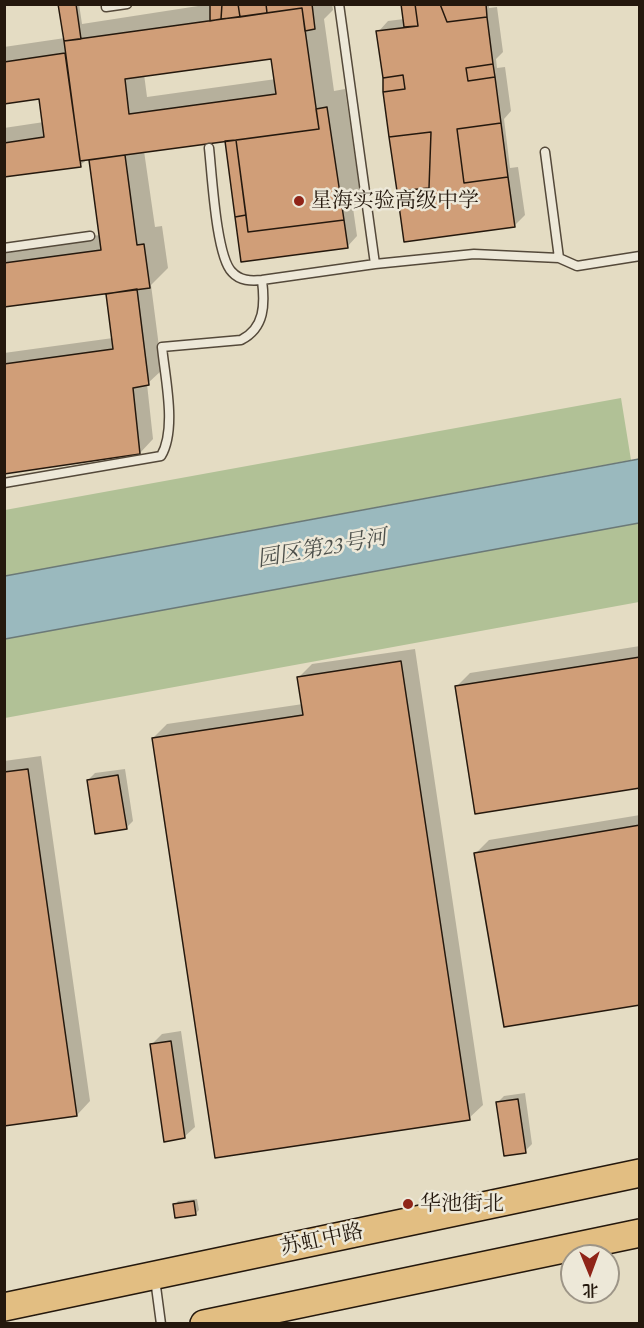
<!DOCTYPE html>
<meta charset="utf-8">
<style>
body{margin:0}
#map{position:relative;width:644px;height:1328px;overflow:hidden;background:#e4dcc3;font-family:"EB Garamond","Noto Serif SC",serif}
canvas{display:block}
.frame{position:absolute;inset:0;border:6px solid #24180d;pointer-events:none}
.north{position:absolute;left:560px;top:1244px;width:60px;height:60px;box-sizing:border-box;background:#ede8d8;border:2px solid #9d9587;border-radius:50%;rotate:179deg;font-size:16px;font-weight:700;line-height:24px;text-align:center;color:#24180d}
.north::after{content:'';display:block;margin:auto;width:21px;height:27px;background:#8f2418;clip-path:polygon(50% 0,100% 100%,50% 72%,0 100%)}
</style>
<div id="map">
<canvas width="644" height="1328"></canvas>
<div class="frame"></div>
<div class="north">北</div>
</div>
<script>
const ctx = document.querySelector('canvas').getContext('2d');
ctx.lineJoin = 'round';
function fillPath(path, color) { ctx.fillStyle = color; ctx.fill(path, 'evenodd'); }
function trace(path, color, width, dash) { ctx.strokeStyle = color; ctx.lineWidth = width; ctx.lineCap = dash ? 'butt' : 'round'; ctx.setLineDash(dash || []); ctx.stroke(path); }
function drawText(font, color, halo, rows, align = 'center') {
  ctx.font = font + ' "EB Garamond","Noto Serif SC",serif'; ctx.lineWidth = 5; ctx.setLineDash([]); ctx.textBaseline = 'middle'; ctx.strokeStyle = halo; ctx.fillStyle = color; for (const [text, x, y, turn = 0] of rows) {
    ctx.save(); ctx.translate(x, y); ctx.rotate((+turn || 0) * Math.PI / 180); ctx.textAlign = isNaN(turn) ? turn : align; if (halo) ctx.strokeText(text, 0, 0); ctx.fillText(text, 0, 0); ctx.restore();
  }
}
const green = new Path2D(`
 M621 398 631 460 5 576V510Z
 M639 523V602L5 718V639Z`);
const water = new Path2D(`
 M639 459V523L5 639V576Z`);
const shadow = new Path2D(`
 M60 4H79L82 24 211 4H332L333 10 324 19 334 91 345 89 361 200 353 208 357 236 347 247 226 140 144 151 155 227 162 226 168 268 151 285 162 370 147 384 153 439 140 453 4 472V353L113 338 107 292 4 306V248L100 235 90 158 80 165 4 176V128L44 122 40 97 4 102V47L65 38ZM273 57 276 79 147 97 144 74Z
 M402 4H489V8L497 7 503 52 496 59 497 68 505 67 511 111 504 119 510 168 518 167 525 215 514 226 378 32 388 21 404 19Z
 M640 646V787L457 686 470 673Z
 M415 649 483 1105 469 1118 153 738 167 724 303 704 299 677 312 664Z
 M41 756 90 1101 77 1115 4 1125V761Z
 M125 769 133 821 126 828 88 780 95 773Z
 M640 815V1003L476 853 489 840Z
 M181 1031 195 1127 184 1137 151 1045 162 1034Z
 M525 1093 532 1144 525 1151 497 1103 504 1096Z
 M197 1199 199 1210 196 1213 175 1205 178 1201Z`);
const building = new Path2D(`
 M58 4H76L81 39 64 41Z
 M210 4H222L221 19 210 21Z
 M222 4H238L240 17 221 19Z
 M238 4H266L267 13 240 17Z
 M266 4H312L315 29 305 31 302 8 267 13Z
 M401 4H415L418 26 404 27Z
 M415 4H440L447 22 487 17 493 64 466 68 468 81 495 77 501 123 457 129 464 183 508 177 515 227 404 242 397 191 429 188 431 132 389 137 383 92 405 89 403 75 383 78 376 31 418 26Z
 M440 4H486L487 17 447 22Z
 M302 8 319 129 80 161 64 41ZM271 59 276 94 129 114 125 79Z
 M65 53 81 167 4 177V143L44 137 39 99 4 104V62Z
 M493 64 495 77 468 81 466 68Z
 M403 75 405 89 383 92V78Z
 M327 107 344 220 248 232 236 140 319 129 316 109Z
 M501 123 508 177 464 183 457 129Z
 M431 132 429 188 397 191 389 137Z
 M236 140 246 215 235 217 225 141Z
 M125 155 137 245 144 244 150 288 4 307V263L101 250 89 160Z
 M246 215 248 232 344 220 348 248 241 262 235 217Z
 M137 289 149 385 133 388 140 454 4 474V364L113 349 106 294Z
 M640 657V788L475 814 455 686Z
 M401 661 470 1120 215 1158 152 738 303 715 297 677Z
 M28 769 77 1116 4 1126V772Z
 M118 775 127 829 95 834 87 780Z
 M640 825V1005L504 1027 474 853Z
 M171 1041 185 1138 164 1142 150 1044Z
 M518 1099 526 1153 504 1156 496 1102Z
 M194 1201 196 1215 175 1218 173 1204Z`);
const lane = new Path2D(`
 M106 4V7L127 4
 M339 4 375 264 474 254 559 258 577 266 640 256
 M209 148C212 174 216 256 232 272 240 281 251 281 262 280L375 264
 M545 152 559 258
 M4 248 90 236
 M4 483 161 456C177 429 165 378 162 347L241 340C265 328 265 304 262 280
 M155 1279 161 1324`);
const primary = new Path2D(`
 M4 1307 640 1173
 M204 1324 640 1233`);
const markers = [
 [299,201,6,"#8f2418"],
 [408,1204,6,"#8f2418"]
];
const poiNames = [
 ["星海实验高级中学",311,201],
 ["华池街北",420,1204]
];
const streetNames = [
 ["苏虹中路",322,1240,-12]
];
const waterNames = [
 ["园区第23号河",322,549,-10]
];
fillPath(green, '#b1c196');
fillPath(water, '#9ab9be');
trace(water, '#6b7977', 1.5);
fillPath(shadow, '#0003');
fillPath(building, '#d09e78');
trace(building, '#24180d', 1.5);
trace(lane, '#54493a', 11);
trace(primary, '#24180d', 30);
trace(lane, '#ede8d8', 8);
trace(primary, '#e2be82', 27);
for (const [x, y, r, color] of markers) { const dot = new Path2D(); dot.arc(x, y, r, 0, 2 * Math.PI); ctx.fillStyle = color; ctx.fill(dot); trace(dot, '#ede8d8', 2); }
drawText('21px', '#24180d', '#ede8d8', poiNames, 'left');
drawText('21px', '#24180d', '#ede8d8', streetNames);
drawText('italic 22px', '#4d504b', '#ede8d8', waterNames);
</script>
